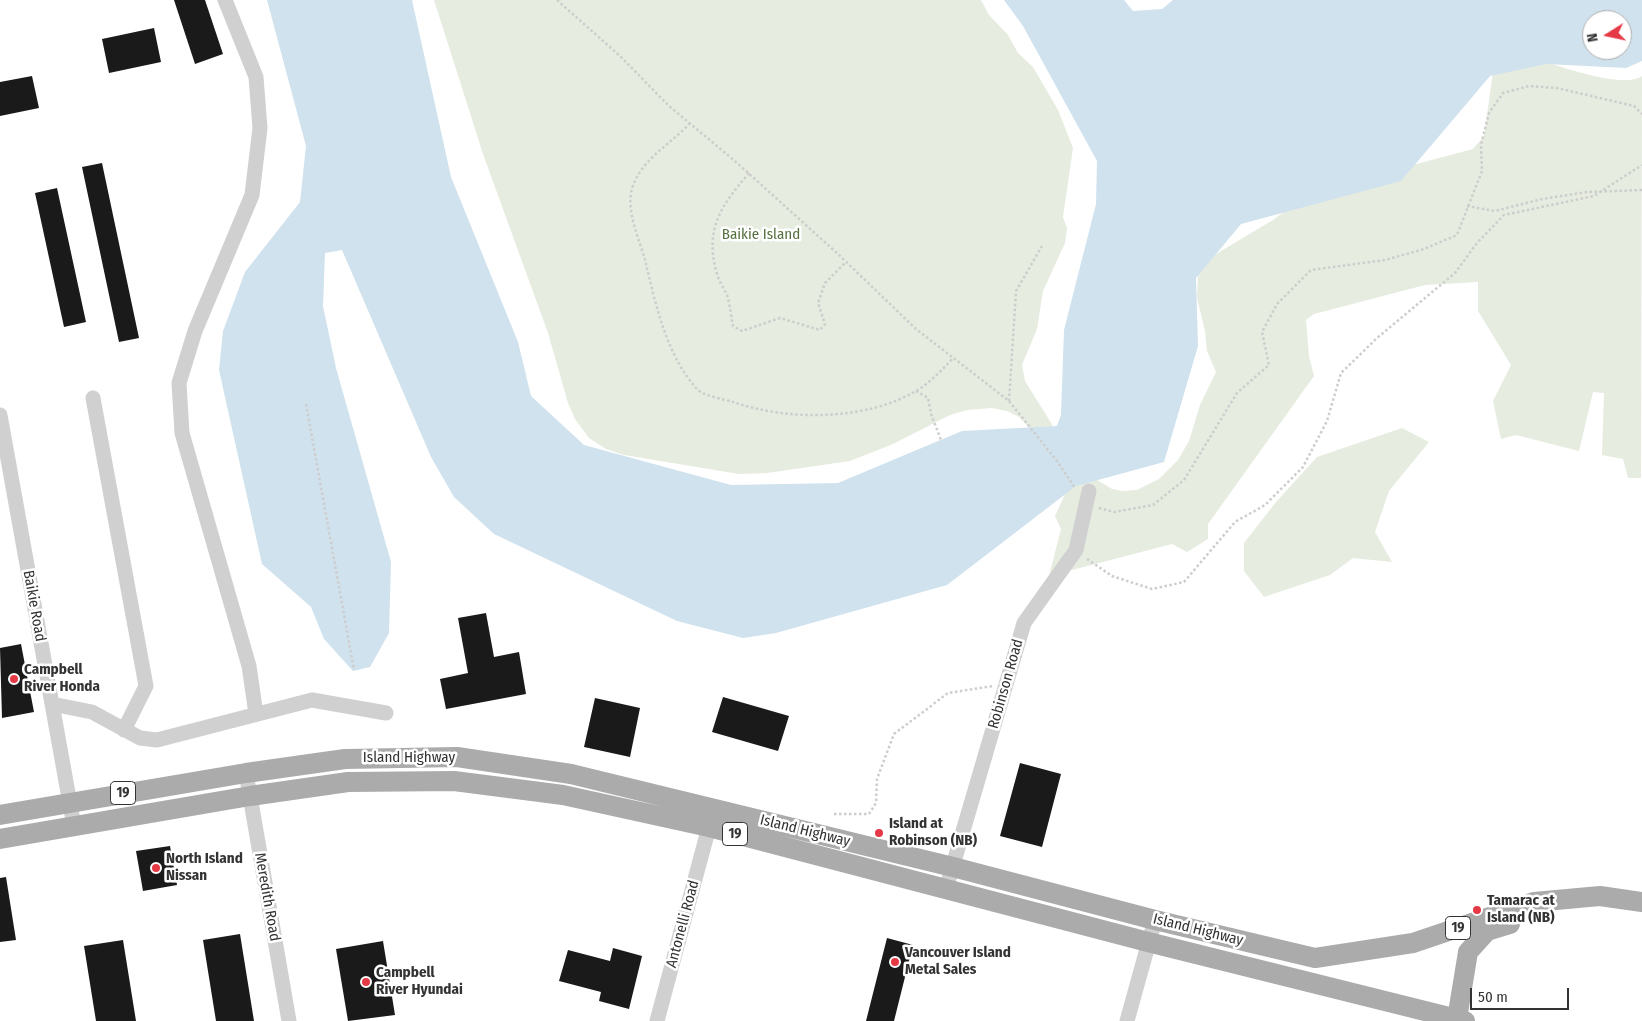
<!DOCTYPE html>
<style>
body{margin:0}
#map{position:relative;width:1642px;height:1021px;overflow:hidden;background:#fff;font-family:"Fira Sans Condensed",sans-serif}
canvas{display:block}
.north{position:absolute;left:1582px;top:10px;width:50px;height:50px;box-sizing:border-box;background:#fff;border:1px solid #adadad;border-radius:50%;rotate:260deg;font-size:14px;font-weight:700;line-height:20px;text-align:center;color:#333}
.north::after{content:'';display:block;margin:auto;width:18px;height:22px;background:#e63946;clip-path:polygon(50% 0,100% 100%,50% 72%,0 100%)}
.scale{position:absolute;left:1470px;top:988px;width:99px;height:22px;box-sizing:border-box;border:2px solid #333;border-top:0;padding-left:6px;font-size:15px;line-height:18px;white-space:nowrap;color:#333;-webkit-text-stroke:4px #fff;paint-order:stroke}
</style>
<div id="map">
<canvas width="1642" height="1021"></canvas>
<div class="north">N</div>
<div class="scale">50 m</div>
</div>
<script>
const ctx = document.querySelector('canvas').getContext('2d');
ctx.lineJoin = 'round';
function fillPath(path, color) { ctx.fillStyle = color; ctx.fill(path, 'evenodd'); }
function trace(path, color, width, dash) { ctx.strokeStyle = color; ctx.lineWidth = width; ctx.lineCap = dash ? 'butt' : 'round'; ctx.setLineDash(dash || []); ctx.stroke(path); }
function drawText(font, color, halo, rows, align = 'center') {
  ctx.font = font + ' "Fira Sans Condensed",sans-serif'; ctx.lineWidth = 5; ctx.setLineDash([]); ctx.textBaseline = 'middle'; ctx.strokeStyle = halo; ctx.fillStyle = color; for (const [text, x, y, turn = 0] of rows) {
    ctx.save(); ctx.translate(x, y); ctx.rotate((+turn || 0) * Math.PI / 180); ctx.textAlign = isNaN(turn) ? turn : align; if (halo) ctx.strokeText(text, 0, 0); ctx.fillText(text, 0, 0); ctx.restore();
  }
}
const green = new Path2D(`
 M434 0H981L989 15 1008 35 1018 53 1033 67 1058 110 1073 148 1063 217 1067 228 1065 243 1043 291 1037 329 1022 365 1025 381 1053 426 1036 435 1019 417 1007 411 992 408 967 410 950 415 893 444 850 461 767 473 739 474 624 455 606 449 589 438 575 419 568 403 548 333 483 154Z
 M1543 61C1564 68 1625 89 1642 76L1641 478H1628L1623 459 1602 455 1604 393 1593 392 1579 451 1516 435 1501 439 1493 401 1511 365 1478 311V282L1425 285 1314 314 1306 320 1309 356 1314 376 1208 524V539L1187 552 1172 544 1049 576 1061 529 1055 516 1067 490 1089 475 1112 489 1122 491 1137 490 1159 479 1178 460 1189 441 1200 405 1216 372 1207 351 1205 331 1197 298 1198 273 1206 260 1273 220 1311 192 1473 149 1484 136 1493 72Z
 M1402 428 1429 442 1389 491 1375 532 1392 562 1353 558 1330 575 1264 597 1244 571V543L1276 502 1317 457Z`);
const water = new Path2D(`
 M267 0H412L451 177 518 342 531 396 584 445 731 485 838 483 962 431 1057 426 1061 415 1064 330 1096 204 1097 161 1023 26 1004 0H1124L1133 11 1162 9 1173 0H1642V61L1626 68 1546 64 1490 76 1401 181 1241 224 1196 278 1198 346 1164 462 1076 486 947 585 776 633 743 638 677 621 494 534 454 497 431 457 342 250 325 253 323 306 336 368 391 562 389 633 370 667 353 671 324 639 311 607 262 564 219 370 223 331 245 272 300 202 306 146ZM1592 20H1622V50H1592Z`);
const building = new Path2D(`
 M174 0H205L223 54 195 64Z
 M154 28 161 62 109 73 102 39Z
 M32 76 39 108 0 116V82Z
 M102 163 139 338 119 342 82 167Z
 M57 188 86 322 64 327 35 193Z
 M486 613 494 657 519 652 526 694 446 709 440 679 468 673 458 618Z
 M21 644 34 712 2 718 0 648Z
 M723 697 789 716 778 751 712 732Z
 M595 698 640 708 630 757 584 747Z
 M1020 763 1061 774 1042 847 1000 836Z
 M170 846 177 885 143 891 136 851Z
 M6 877 16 940 0 942V878Z
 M240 934 254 1021H216L203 940Z
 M887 938 913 945 894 1021H866Z
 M123 940 136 1021H96L84 946Z
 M383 941 395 1015 348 1021 336 949Z
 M613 948 642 956 629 1009 599 1001 601 992 559 981 568 950 610 961Z`);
const path = new Path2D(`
 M557 0 621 57 669 106 736 162 838 254 916 329 1009 401 1057 461 1075 488
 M690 123C671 144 645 157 634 183 623 208 640 239 646 264 656 306 667 356 697 389 704 396 723 399 733 402 788 421 865 421 916 391 931 382 942 370 953 358
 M749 173C721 206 704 229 717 274 719 282 724 288 727 295 730 305 731 316 733 326L742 331 780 318 820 330 825 324 818 303 825 283 846 262
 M1467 206 1495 211 1542 199 1587 192 1642 190
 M916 391 928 398 931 414 941 440
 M1009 401 1016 291 1042 246
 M306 404 354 670
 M1099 508 1114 512 1153 505 1184 480 1237 393 1269 365 1262 332 1277 304 1311 270 1385 260 1424 249 1457 235 1482 171 1481 145 1489 113 1503 93 1529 86 1557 88 1634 106 1642 114
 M1087 559 1112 576 1152 589 1184 582 1235 522 1265 505 1303 467 1327 421 1341 373 1377 338 1455 273 1477 243 1504 215 1594 196 1642 165
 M834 814H869L876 803 877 779 894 734 948 693 993 686`);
const minor = new Path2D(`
 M225 0 256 77 260 128 252 195 195 331 179 383 182 433 249 666 256 714
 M93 398 146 686 124 730
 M0 415 74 826
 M52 704 92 712 140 738 157 740 312 700 386 713
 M246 773 289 1021
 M946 889 1024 623 1076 550 1089 491
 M657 1021 709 827
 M1127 1021 1155 920`);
const major = new Path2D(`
 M0 815 246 773 345 759 457 757 571 774 953 867 1155 920 1315 958 1413 943 1534 902 1600 896 1642 902
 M0 839 250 796 348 782 454 781 563 795 709 827 1148 942 1465 1021
 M1457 1019 1468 952 1487 931 1510 924`);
const markers = [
 [14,679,5,"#e63946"],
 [879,833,5,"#e63946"],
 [156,868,5,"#e63946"],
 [1477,910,5,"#e63946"],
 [895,962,5,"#e63946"],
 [366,982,5,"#e63946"]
];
const shields = [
 [123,793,25],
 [735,834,25],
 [1458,928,25]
];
const shieldNames = [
 ["19",123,793],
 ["19",735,834],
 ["19",1458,928]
];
const parkNames = [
 ["Baikie Island",761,235]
];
const streetNames = [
 ["Baikie Road",34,606,80],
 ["Robinson Road",1006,684,-74],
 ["Island Highway",409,758],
 ["Island Highway",805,831,14],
 ["Meredith Road",267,897,80],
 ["Antonelli Road",683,924,-75],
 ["Island Highway",1198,930,14]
];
const poiNames = [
 ["Campbell",24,670],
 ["River Honda",24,687],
 ["Island at",889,824],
 ["Robinson (NB)",889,841],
 ["North Island",166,859],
 ["Nissan",166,876],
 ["Tamarac at",1487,901],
 ["Island (NB)",1487,918],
 ["Vancouver Island",905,953],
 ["Metal Sales",905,970],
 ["Campbell",376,973],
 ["River Hyundai",376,990]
];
fillPath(green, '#e6ecdf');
fillPath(water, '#cfe2ee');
fillPath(building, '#1a1a1a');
trace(path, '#cdcdcd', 2.5, [2.5, 2.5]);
trace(minor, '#d0d0d0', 15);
trace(major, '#ababab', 20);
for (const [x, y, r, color] of markers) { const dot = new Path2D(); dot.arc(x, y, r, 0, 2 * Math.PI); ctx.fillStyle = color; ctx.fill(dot); trace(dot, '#fff', 2); }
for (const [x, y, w] of shields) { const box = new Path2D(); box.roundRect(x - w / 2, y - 11.5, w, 23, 4); ctx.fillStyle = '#fff'; ctx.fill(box); trace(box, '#333', 1); }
drawText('bold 14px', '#333', null, shieldNames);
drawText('15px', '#56703f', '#fff', parkNames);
drawText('15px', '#333', '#fff', streetNames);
drawText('bold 15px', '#333', '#fff', poiNames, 'left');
</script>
